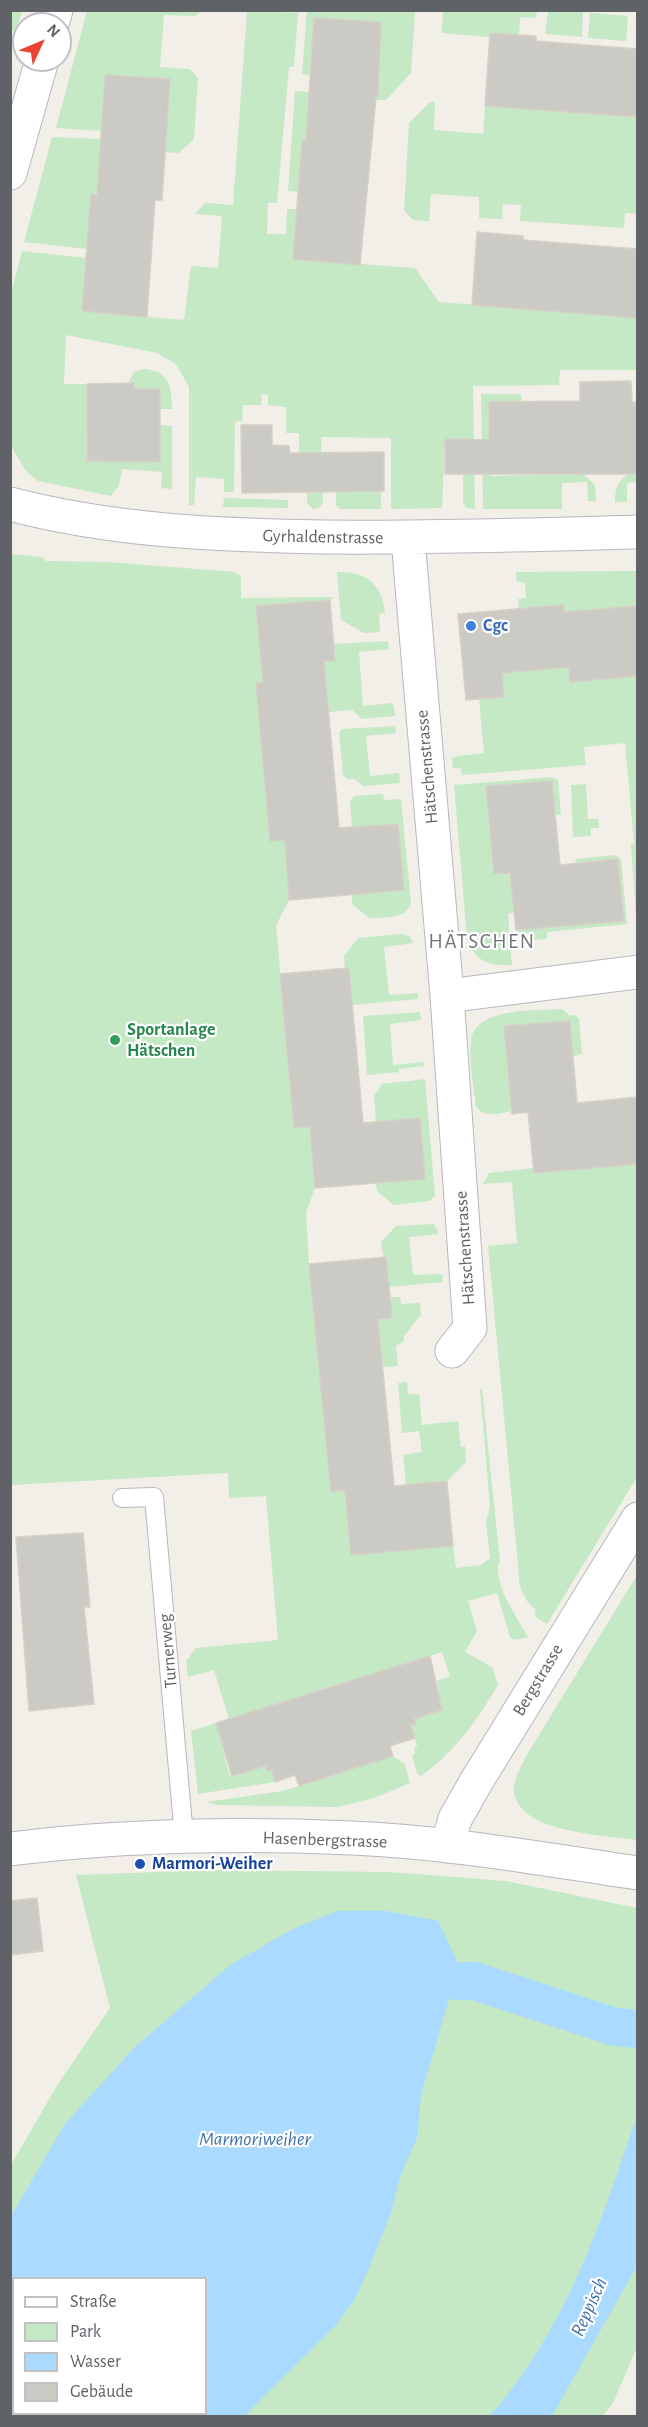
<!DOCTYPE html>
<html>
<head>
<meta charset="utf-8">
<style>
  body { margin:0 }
  #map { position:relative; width:648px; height:2427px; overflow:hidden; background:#f1efe8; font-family:"Alegreya Sans",sans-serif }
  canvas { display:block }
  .frame { position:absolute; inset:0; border:12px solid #5f6368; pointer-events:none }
  .legend { position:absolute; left:12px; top:2277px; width:195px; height:138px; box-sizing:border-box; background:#fff; border:2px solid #bfc1c3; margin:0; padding:8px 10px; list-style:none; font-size:18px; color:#5f6368 }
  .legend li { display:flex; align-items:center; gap:12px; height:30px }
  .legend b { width:30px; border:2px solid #bfc1c3 }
  .north { position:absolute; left:12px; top:12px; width:60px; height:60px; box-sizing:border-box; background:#fff; border:2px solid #bfc1c3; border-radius:50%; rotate:46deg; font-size:16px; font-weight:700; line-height:24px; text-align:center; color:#5f6368 }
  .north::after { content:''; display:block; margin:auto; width:21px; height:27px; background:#ea4335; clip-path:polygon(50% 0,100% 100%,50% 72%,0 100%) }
</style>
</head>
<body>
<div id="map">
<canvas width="648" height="2427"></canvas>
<div class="frame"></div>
<ul class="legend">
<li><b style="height:8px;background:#fff"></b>Straße</li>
<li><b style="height:16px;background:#c5e8c5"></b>Park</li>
<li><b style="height:16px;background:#aadaff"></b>Wasser</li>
<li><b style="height:16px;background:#cccac5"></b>Gebäude</li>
</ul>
<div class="north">N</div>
</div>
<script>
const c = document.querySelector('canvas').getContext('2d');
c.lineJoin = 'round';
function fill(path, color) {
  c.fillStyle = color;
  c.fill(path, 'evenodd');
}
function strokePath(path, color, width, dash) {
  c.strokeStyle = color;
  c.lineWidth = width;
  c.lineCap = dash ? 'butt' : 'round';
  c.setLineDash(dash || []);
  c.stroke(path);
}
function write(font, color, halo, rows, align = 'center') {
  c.font = font + ' "Alegreya Sans",sans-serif';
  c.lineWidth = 4.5;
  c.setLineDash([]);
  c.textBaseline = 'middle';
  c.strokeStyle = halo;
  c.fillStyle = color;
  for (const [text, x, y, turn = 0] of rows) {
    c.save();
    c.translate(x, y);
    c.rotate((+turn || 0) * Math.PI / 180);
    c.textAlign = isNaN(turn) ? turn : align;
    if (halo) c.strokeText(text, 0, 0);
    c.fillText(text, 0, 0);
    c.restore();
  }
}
fill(new Path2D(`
  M11,10L22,11L16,31L11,30Z
  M87,11H202L195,16L164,15L160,67L190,69L198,78L194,139L179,153L165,152L170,79L106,75L101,131L56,128Z
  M247,11L298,13L294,67H289L277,203H268L267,234H286L287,209H297L293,259L415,268L439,302L637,318V370H560L559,385L473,386L475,509L466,508L463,502V440H445L442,508L391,509V438L321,437L323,502L319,508L313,509L307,503V473H299V433H286V407L268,405V395L262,394L261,405H243L242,421L235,422L234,492H224V479L196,477L194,505H189V387L176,364L157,353L66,335L64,384H87V405L93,434H86V461L160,462V425L172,426V489L161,488L162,472L122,469L119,485L111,496L38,481L26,471L11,446L10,297L22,251L86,258L82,311L184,320L191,266L218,268L222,216L195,214L205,203L233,205Z
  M307,11H415L411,73L386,100H376L378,97L380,63L377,62L381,22L314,18L310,75L302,74Z
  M443,11H537L536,18L520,17L519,35L490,33V37L442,33Z
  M548,11L583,12L582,37L545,34Z
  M590,13L628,16L626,41L588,38Z
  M295,91L309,92L306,141L302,142L299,192L288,191Z
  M430,102H435L434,130L483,134L485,106L637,117V214L625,213L624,228L520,221L521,205L503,204L502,219L479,218V197L431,194L429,221L413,220L404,210L409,123Z
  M52,137L101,139L97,195H91L87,249L24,242Z
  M144,369C169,370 172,388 172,409H160V389H134L128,383L134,372Z
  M481,394H521L522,402H489L490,476L584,474L595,485L596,501H588L587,482L562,483V509H483Z
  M629,474H637V482L627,483V502H615C615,489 617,480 629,474Z
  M381,491V509H340L336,505V492Z
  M224,498L288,500V508L223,507Z
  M10,554L42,557L46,561L109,562L234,572L241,576V598L333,597L330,600L257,606L263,682L256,683L270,840H285L289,900L276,925L294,1127H310L315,1188L306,1212L309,1264L332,1492L345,1490L351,1555L453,1546L456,1568L481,1565L490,1558L486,1521L490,1507L480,1389H482L500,1561C490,1579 519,1621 528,1637L514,1640L510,1637L497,1593L468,1601L477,1631L465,1652L492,1667L498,1685C477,1721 455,1751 421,1776L417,1774L412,1755L415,1754L414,1748L417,1746L411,1725L416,1724L414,1719L435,1689L439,1688L437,1681L450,1676L442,1652L229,1719L214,1670L188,1677L186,1661L196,1648L278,1640L266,1496L229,1498L228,1473L11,1485Z
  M637,571V606L564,612L563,605L519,609L518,599L526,598L525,583L517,582L516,572Z
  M337,572C366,571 382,584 385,613L379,614L380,632L364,633L341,620Z
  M388,641L389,649L359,652L363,706L393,703L395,716L362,719L352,710L329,712L324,661L335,660L334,644Z
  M569,667L570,682L637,676V932L631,844H634L625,743L584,747L586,765L462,775L461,768H453L452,757L484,753L479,699L504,697L502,673Z
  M395,726L396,733L366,736L370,776L399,773L400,783L363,786L354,779H348L343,775L339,733L342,729Z
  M551,777L558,780L561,815H556L552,781L487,786L510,873L514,912L508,914L512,965C489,966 475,962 467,938L454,785Z
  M586,784L588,819H598L599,828H591V836L573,837L571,785Z
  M383,794L384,800L401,799L411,902C407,920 383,917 369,918L352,904V895L404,890L398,824L352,827L350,802L354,796Z
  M616,855L621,859L627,924L547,932V939L534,940L533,933L516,934V930L624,921L618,860L576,863V859Z
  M401,934L409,936L414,943L384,947L389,995L418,993V999L352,1005L349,969L345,968L344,956L358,938Z
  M562,1009L570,1016L575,1015L579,1019L582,1054L573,1056L570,1021L512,1111C500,1113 483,1119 476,1106C474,1085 468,1061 471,1040C476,1007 536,1011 562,1009Z
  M420,1012L421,1020L390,1024L393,1065L424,1062V1066L399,1069V1072L367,1075L363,1016Z
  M425,1079L435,1196L429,1201L394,1205L377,1191L376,1183L425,1179L420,1118L376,1122L374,1096L382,1084Z
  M637,1164V1477L547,1624L536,1617L534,1612L536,1610L527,1601L520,1587L488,1246L517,1243L512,1182L483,1184L489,1173L533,1168L534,1173Z
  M434,1224L439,1234L409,1237L413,1275L442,1274L443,1282L389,1287L381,1242L396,1226Z
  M390,1297H400L401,1304L420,1303L421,1315L404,1336V1341L396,1346L398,1366L383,1367L379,1319L392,1318Z
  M407,1382L408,1394H419L422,1425L458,1421L461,1447L465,1446L466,1462L447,1481L406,1485L403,1455L422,1452L419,1431L402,1433L398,1383Z
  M637,1575V1840C606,1835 513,1833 514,1788C514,1777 523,1763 528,1753Z
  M216,1723L230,1777L266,1766L267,1771L271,1769L275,1782L198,1794L191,1731Z
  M393,1756L405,1764L410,1783L374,1798L337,1807L218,1805L206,1802L283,1791Z
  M211,1870L389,1872L506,1881L637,1908V2347L613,2403L603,2416H11V2165L58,2084L110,2008L76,1875ZM14,2278H206V2414H14Z`), '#c5e8c5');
fill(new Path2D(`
  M338,1911H386L438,1921L459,1965L421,2095L417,2138L401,2174L390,2216L370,2266L355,2299L336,2325L244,2416H11V2216L65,2124L134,2048L230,1965L293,1929ZM14,2278H206V2414H14Z
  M637,2115V2266L552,2416H490C566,2329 601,2223 637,2115Z`), '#aadaff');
strokePath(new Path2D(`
  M456,1981H474L615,2027L638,2029`), '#aadaff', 38);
const building = new Path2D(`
  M314,18L381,22L378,97H376L360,265L293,259L302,141H306Z
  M490,33L536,36V41L638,49V117L485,106Z
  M105,75L170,79L162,200H155L147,317L82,311L91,194L97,195Z
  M477,232L523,236V240L638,249V318L472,305Z
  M631,381L632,402H638V474H445V439L489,440V402L580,401V382Z
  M134,383V389H160V462L87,461V384Z
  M241,425H272V445L289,446L290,453L384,452V491L242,493Z
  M330,600L335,661H324L339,828L398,824L404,890L289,900L285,840L270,841L256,683L263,682L256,606Z
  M563,605L564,612L638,606V676L570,682L569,667L502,673L504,697L466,700L458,614Z
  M552,781L560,865L618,859L624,921L516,930L510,873L494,874L486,786Z
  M349,968L363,1123L420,1118L425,1179L315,1188L310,1127L294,1128L280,974Z
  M570,1021L577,1103L638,1097V1164L534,1173L528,1112L512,1114L504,1026Z
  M386,1257L392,1318L378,1319L394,1486L447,1481L453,1546L351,1555L345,1490L331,1492L309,1264Z
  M83,1533L90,1607H84L94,1704L29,1711L16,1537Z
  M430,1656L442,1710L414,1719L416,1724L411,1725L415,1738L390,1746L393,1756L299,1786L295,1775L275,1782L271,1769L267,1771L266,1766L232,1776L216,1723Z
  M37,1898L43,1951L10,1955V1901Z`);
fill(building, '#cccac5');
strokePath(building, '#d6d1c6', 1.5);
const service = new Path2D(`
  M122,1498L154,1497L184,1837`);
const minor = new Path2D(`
  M52,24L56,10
  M10,173L42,60
  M10,504C113,531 217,535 323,537C428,538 532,535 638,532
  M408,539L447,996L470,1328L452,1351
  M447,996L638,972
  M447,1846L455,1819L476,1782L638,1519`);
const tertiary = new Path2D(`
  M10,1849C123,1835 239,1833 352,1838C448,1842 543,1859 638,1873`);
strokePath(service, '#b5b8bc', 20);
strokePath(minor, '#b5b8bc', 35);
strokePath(tertiary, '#b5b8bc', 35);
strokePath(service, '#fff', 18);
strokePath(minor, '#fff', 33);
strokePath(tertiary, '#fff', 33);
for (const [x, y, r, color] of [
  [471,626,6,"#3f7fe0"],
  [115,1040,6,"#2e9e5b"],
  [140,1864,6,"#1a4fb4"]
]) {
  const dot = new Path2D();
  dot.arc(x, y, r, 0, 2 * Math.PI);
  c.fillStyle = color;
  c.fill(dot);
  strokePath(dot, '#fff', 2);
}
write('18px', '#5f6368', '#fff', [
  ["Gyrhaldenstrasse",323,537,1],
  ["Hätschenstrasse",427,767,-95],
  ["Hätschenstrasse",465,1248,-94],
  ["Turnerweg",168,1651,-95],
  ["Bergstrasse",538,1680,-59],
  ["Hasenbergstrasse",325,1840,2]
]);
write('bold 18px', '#366cbe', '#fff', [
  ["Cgc",483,626]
], 'left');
write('bold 18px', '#27864d', '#fff', [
  ["Sportanlage",127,1030],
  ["Hätschen",127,1051]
], 'left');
write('bold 18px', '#164399', '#fff', [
  ["Marmori-Weiher",152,1864]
], 'left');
write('italic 20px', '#4174aa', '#fff', [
  ["Marmoriweiher",255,2139],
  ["Reppisch",589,2307,-66]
]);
c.letterSpacing = '1.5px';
write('21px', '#70757a', '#fff', [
  ["HÄTSCHEN",482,942]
]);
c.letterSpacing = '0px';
</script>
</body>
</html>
